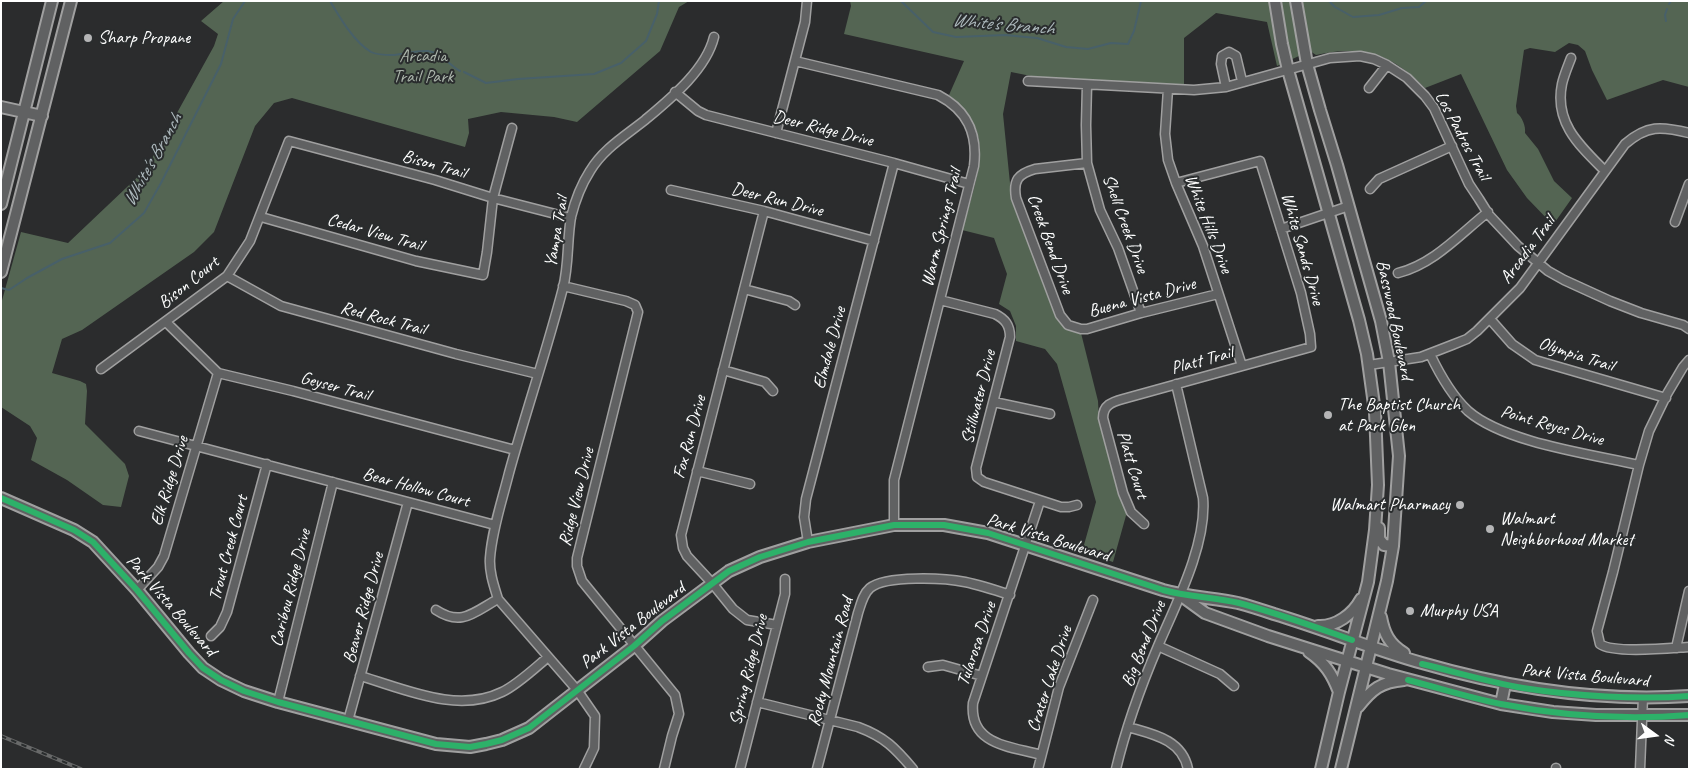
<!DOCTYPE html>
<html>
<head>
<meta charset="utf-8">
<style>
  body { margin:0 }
  #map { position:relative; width:1690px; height:770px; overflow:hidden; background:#2b2c2d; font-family:Caveat,sans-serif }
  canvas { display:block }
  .frame { position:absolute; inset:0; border:2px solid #fff; pointer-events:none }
  .north { position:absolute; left:1630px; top:710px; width:50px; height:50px; -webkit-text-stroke:4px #2a2d2e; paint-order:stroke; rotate:104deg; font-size:14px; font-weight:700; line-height:20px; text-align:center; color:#fff }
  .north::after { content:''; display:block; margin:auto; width:18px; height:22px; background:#fff; clip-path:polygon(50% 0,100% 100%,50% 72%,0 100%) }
</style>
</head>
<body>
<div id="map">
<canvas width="1690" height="770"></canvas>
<div class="frame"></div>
<div class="north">N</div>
</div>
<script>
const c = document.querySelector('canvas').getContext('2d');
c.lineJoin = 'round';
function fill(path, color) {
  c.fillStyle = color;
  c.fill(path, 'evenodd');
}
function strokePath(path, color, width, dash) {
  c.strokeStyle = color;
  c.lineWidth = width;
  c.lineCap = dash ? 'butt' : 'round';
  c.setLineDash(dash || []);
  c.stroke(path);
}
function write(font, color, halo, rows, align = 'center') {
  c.font = font + ' Caveat,sans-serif';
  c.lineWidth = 4;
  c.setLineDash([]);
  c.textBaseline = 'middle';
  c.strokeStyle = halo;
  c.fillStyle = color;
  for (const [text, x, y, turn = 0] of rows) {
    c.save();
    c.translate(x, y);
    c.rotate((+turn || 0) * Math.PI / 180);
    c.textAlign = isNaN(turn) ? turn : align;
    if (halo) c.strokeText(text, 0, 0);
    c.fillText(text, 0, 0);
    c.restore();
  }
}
fill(new Path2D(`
  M224,1H689L679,7L660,51L577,122L554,117L501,112L468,119L469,133L465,147L292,98L274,103L255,126L214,232L194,252L82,330L62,339L52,373L80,381L86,384L87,391L85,424L125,464L129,476L121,507L103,505L67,480L31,460L37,438L30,426L1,407V304L21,232L68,243L146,169L214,46L218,34L201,21Z
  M850,1H1689V87L1663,80L1607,100L1592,70L1585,51L1578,45L1569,43L1555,52L1530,48L1524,50L1516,106L1517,113C1522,117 1526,126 1525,133L1538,149L1554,181L1572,198L1553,225L1527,198L1507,170L1461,74L1425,88C1403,66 1381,50 1347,51C1336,51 1326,53 1316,55L1310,51L1277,66L1267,22L1216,13L1184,38V86L1046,79L1011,72L1003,114L1011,193L1058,316L1064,326L1081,333L1098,401L1099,420L1117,484L1127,512L1113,562L1082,552L1096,502L1057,364L1045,349L1016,341V326L1010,311L999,304L1007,274L994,238L962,230C970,201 986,161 977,132C972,117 960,106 949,95L964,61L844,34L851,6Z`), '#546553');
strokePath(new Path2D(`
  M330,1C340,18 354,42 371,52C376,55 387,55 394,55C405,54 417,50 428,51C442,53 449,65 460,71
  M901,1L933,32L956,37L1005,35L1037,38L1066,47L1088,49L1111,43L1128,44L1134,31L1141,1
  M1329,1L1335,7L1353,17L1379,15L1402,8L1419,7L1426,1
  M1669,4L1671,1
  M1666,21L1665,15L1667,9
  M464,72L486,83L518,79L594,74L621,63L646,41L657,14L659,1
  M1,288L9,290L27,278L62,259L110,243L144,213L161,183L221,64L233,19L245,1`), '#486069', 2);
const street = new Path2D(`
  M1571,58C1568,66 1564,75 1562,84C1554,123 1580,146 1605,171
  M795,61L938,95C967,110 978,133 974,166L894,480V525
  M1028,81L1194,90L1226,87L1330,58L1360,56L1374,59L1387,65L1407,78L1425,96L1434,108L1469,184L1479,199L1489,215L1518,246L1548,271L1564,280L1610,301L1641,313L1683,325L1689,329
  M1087,85L1086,125L1087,163L1100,210L1118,248L1141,313
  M1226,87L1221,64L1222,56L1229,52L1236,56L1242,81
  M1369,88L1387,65
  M1168,89L1165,134L1168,160L1176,183L1203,246L1242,366
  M675,92L698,111L706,115L894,163L969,184
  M776,133L805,22L807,1
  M1087,163L1035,169C1018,174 1013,180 1016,198L1060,315L1068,325L1081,329H1087L1141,313L1218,294
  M1370,189L1379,179L1452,146
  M671,190L764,211L874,241
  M764,211L681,535L683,548L687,556L712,583L733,609L747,620L777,625
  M261,217L416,261L483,275L487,252L493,198L512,128
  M1675,222L1689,184
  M1281,229L1349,206
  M1398,273C1434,264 1460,234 1488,212
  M227,276L281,306L456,354L538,374
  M563,286L626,301L635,305L638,312L577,558V566L582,581L675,695L679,714L672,736L664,769
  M744,289L789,301L795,305
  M940,300L995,314C1005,319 1010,325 1010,337L976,468L977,477L984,482L1061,507H1069L1077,505
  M1490,319L1512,344L1535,360L1666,398
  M166,322L218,373L293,391L515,450
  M1430,354C1440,375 1451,395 1468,411C1505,443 1591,454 1639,465
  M1689,360L1683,367L1667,394L1649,431L1639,465L1613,572L1597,631L1600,644C1613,654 1672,648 1689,647
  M1369,365L1421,357L1452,345L1467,339L1477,331L1520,288L1625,144C1647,125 1661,126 1689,133
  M101,369L227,276L250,241L289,141L435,180L493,198L571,218
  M723,370L765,382L773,391
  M994,402L1050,414
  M139,431L495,525
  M697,471L750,484
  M1040,501L973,703C969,745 1010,746 1041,755
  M1144,524L1131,512L1123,493L1103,418C1103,405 1112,402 1123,399L1311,347L1310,334L1301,293L1260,161L1176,183
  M808,542L804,517L806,499L894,163
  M137,590L158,567L164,556L218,373
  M436,610C462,627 474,612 498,599
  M211,636L220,627L227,612L267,464
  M1158,646L1220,674L1234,686
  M1676,648L1689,591
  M928,667L943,665L982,676
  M360,676C405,689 457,714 502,692C517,685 535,668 548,657
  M278,702L333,482
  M757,702L858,727C885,737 895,748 913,769
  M348,721L408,502
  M1128,727C1152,734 1182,739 1188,769
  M584,769L594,748L595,716L577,690L498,599C494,586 489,572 490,558C492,530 502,501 509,473C526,411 547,350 563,288C569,265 567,240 571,217C575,201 581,185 590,171C603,149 625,136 645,120C670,99 706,70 714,37
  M740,769L785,594V579
  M817,769L858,613C861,604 863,594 870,588C886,575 945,578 965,582C980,585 995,590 1010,595
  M1038,769L1059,687L1093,600
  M1116,769C1126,727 1141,686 1158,646C1176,604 1207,544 1203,498L1176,384
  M1556,769V768
  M1640,769L1643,697`);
const secondary = new Path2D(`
  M1275,1L1282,44L1288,70L1359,320L1367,354L1375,412L1378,485L1375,530L1368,582L1339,692L1321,769
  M1296,1L1307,64L1320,110L1337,165L1381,321L1389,362L1399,456L1393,546L1387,581L1341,769
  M1,107L42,116
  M1,204L52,1
  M1,272L71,1
  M1,498L74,530L93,542L137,590L189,653L203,668L221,680L244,691L278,702L436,744L470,747L486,744L502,740L529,728L634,646L662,621L729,571L760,557L808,542L894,525H944L988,533L1163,590C1188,597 1213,598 1238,603C1250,606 1262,610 1274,614C1324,629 1372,649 1422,663C1508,688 1599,702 1689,696
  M1379,528V539L1384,545L1393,546
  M1183,597L1205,613L1268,636L1388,674L1501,704L1553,712L1596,715H1689
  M1381,617C1384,633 1389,644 1404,653
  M1318,626C1336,627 1353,614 1361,599
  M1309,652C1325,663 1332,674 1339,692
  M1501,704L1505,684
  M1358,707C1372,689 1381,682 1404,680`);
strokePath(street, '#a0a0a0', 11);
strokePath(secondary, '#a0a0a0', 14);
strokePath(street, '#606162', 8);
strokePath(secondary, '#606162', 10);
const rail = new Path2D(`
  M1,736L81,769`);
strokePath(rail, '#686969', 4);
strokePath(rail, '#2a2d2e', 2, [5.5]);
strokePath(new Path2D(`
  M1,498L74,530L93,542L137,590L189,653L203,668L221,680L244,691L278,702L436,744L470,747L486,744L502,740L529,728L634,646L662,621L729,571L760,557L808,542L894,525H944L988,533L1163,590C1188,597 1214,597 1239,603C1277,613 1315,627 1352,640
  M1422,664C1456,672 1489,682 1523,688C1574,696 1638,700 1689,696
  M1408,680C1439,688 1470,698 1501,704C1562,716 1627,720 1689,715`), '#2db169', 6);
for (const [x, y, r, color] of [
  [88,38,5,"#b5b5b6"],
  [1328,415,5,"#b5b5b6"],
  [1460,505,5,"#b5b5b6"],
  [1490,529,5,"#b5b5b6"],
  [1410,611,5,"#b5b5b6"]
]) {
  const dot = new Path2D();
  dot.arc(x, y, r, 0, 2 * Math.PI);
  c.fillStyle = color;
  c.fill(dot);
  strokePath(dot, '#2a2d2e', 2);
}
write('18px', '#fff', '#2a2d2e', [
  ["Sharp Propane",98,38],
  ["The Baptist Church",1338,405],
  ["at Park Glen",1338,426],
  ["Walmart Pharmacy",1450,505,"right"],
  ["Walmart",1500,519],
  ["Neighborhood Market",1500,540],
  ["Murphy USA",1420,611]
], 'left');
write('18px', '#acb6ac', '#2a2d2e', [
  ["Arcadia",423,56],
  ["Trail Park",423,77]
]);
write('18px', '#fff', '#2a2d2e', [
  ["Deer Ridge Drive",823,129,14],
  ["Los Padres Trail",1462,136,62],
  ["Bison Trail",434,165,16],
  ["Deer Run Drive",777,200,14],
  ["Shell Creek Drive",1125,224,70],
  ["White Hills Drive",1208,224,69],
  ["Warm Springs Trail",942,228,-76],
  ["Yampa Trail",557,232,-80],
  ["Cedar View Trail",375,233,16],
  ["Creek Bend Drive",1050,244,70],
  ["White Sands Drive",1302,249,74],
  ["Arcadia Trail",1528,250,-53],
  ["Bison Court",189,283,-39],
  ["Buena Vista Drive",1142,298,-15],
  ["Red Rock Trail",383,319,15],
  ["Basswood Boulevard",1394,320,78],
  ["Elmdale Drive",830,348,-75],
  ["Olympia Trail",1576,355,18],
  ["Platt Trail",1202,361,-15],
  ["Geyser Trail",335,387,15],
  ["Stillwater Drive",979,397,-76],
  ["Point Reyes Drive",1552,426,16],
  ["Fox Run Drive",690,437,-75],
  ["Platt Court",1132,465,73],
  ["Elk Ridge Drive",170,481,-73],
  ["Bear Hollow Court",416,488,15],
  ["Ridge View Drive",577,497,-76],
  ["Park Vista Boulevard",1048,538,17],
  ["Trout Creek Court",229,548,-75],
  ["Caribou Ridge Drive",291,588,-76],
  ["Park Vista Boulevard",171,606,49],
  ["Beaver Ridge Drive",364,608,-75],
  ["Park Vista Boulevard",633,626,-38],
  ["Tularosa Drive",977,644,-71],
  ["Big Bend Drive",1144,644,-68],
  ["Rocky Mountain Road",831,662,-75],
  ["Spring Ridge Drive",749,670,-76],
  ["Park Vista Boulevard",1585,676,5],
  ["Crater Lake Drive",1050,679,-72]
]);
write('italic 19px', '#aebabe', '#2a2d2e', [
  ["White's Branch",1003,25,5],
  ["White's Branch",153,160,-61]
]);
</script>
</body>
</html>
